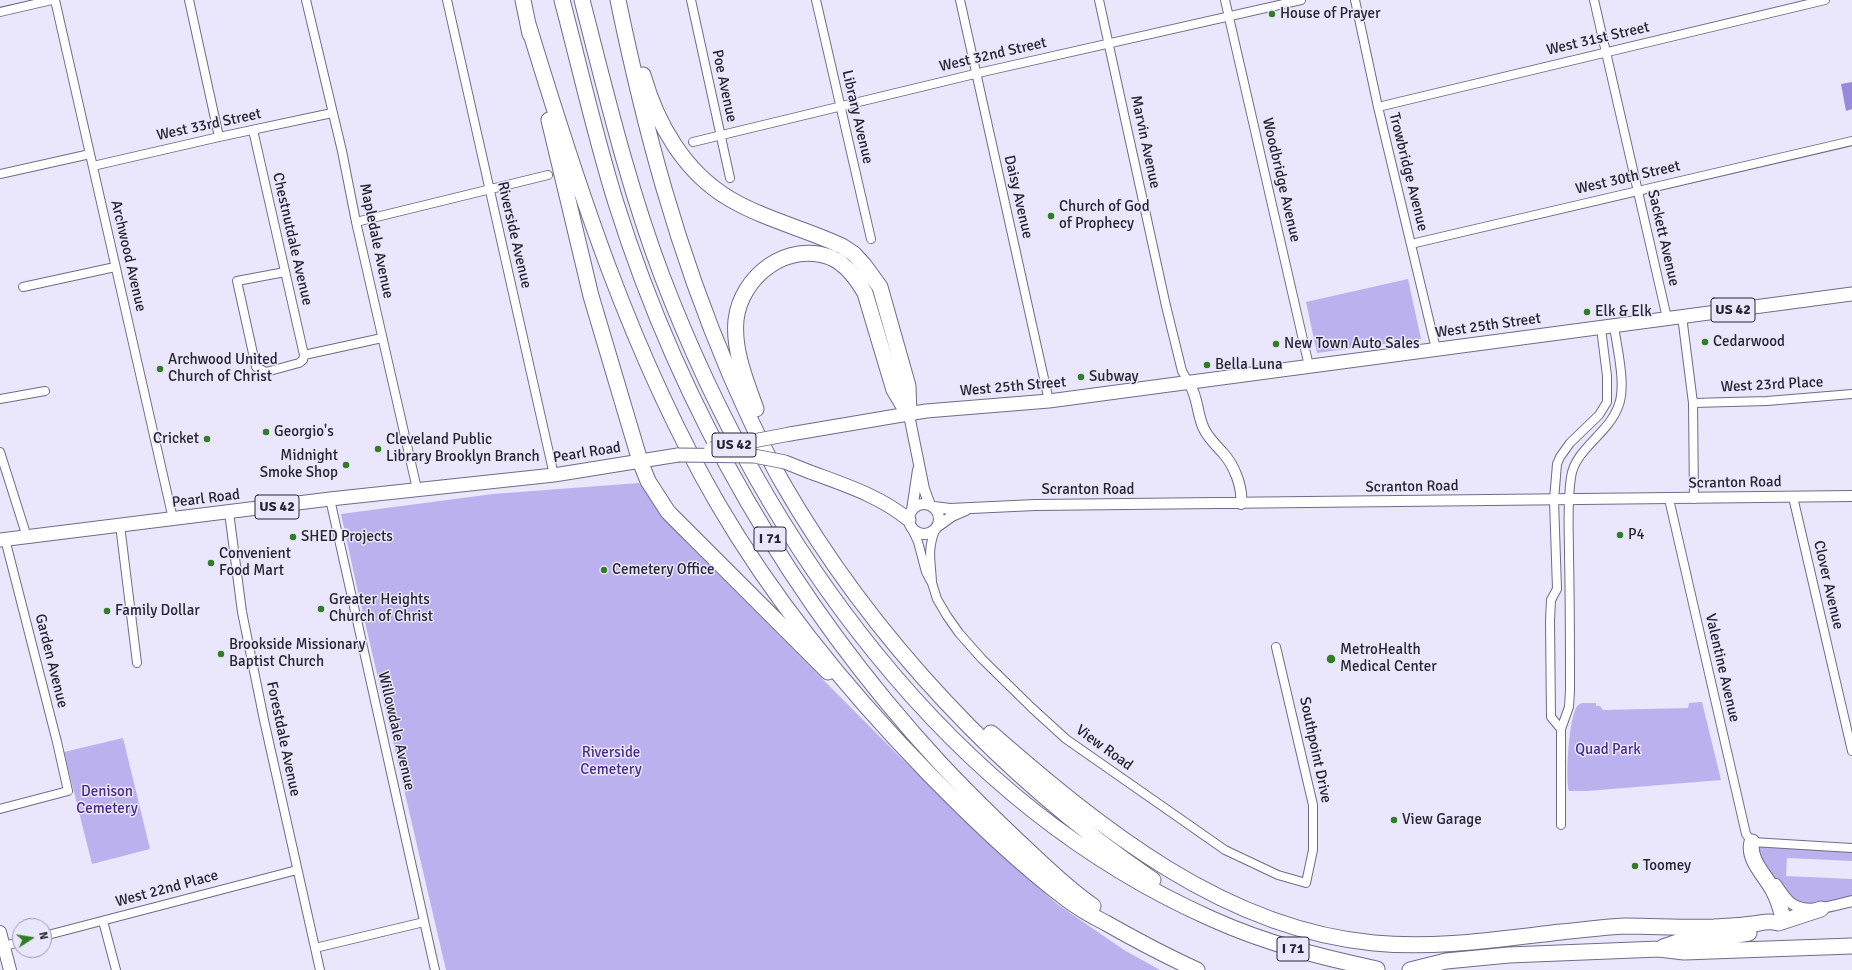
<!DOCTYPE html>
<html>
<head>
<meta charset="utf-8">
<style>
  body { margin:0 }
  #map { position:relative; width:1852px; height:970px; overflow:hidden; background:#eae7fc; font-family:Signika,sans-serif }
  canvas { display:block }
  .north { position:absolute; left:12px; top:918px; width:40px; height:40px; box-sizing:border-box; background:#eae7fc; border:1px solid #9c99ab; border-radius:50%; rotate:78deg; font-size:11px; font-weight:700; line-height:16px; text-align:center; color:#262431 }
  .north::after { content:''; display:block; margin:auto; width:14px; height:18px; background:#307d25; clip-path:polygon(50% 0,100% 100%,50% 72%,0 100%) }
</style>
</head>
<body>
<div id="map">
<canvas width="1852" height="970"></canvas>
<div class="north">N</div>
</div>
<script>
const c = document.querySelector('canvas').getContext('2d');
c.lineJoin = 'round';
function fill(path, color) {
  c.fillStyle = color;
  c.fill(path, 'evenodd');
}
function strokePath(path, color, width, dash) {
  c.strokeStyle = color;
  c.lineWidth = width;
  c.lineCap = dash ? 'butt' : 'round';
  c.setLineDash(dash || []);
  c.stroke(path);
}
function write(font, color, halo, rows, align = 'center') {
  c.font = font + ' Signika,sans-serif';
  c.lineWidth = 3;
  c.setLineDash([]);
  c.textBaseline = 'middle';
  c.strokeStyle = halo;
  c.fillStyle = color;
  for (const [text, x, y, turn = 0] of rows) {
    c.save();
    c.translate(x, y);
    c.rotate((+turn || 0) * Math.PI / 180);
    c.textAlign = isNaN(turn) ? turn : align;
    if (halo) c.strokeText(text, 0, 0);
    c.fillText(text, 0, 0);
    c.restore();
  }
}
fill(new Path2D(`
  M1408,279L1421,339L1317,353L1306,302Z
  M639,483L685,541L899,756L997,851L1057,904L1124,950L1160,970H446L358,592L341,514L493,494Z
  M1702,702L1721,780L1587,791H1569C1565,778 1569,714 1578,705L1582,703H1596V706H1600L1603,710L1688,708L1689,703Z
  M123,738L150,849L92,864L64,752Z
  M1748,842L1852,848V861L1787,858L1786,876L1852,879V900C1830,902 1780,911 1765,892C1755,879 1753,857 1748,842Z`), '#bbb1ef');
fill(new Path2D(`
  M1852,82V109L1846,111L1841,84Z`), '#9889dc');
const minor = new Path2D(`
  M55,0L173,519
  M189,0L219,137
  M306,0L342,151L356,222L417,489
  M447,0L554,475
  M691,0L730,178
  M816,0L871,239
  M960,0L1049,401
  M1099,0L1166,306L1182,371L1189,383
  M1225,0L1309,366
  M1355,0L1378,107L1436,349
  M1594,0L1667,318
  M0,12L52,0
  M1378,107L1825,0
  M253,130L304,355L303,360L299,363L266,372L256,367L237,281L285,272
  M693,142L987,71L1301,0
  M93,166L219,137L332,113
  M0,174L90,154
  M356,222L548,175
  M1411,244L1852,141
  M23,287L115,267
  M1682,316L1693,403L1694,499
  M304,355L382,338
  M0,399L45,391
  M1693,403L1767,401L1852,394
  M0,452L27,537
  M1793,497L1852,751
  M330,499L435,970
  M1669,499L1746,834L1752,842L1852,848
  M229,512L242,612L264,720L320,970
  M120,525L137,663
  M912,529L918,542L926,572L932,583L937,599L947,616L959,633L982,659L1032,708L1066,739L1225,850L1278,875L1306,883L1313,850V805L1276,647
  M932,582C931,561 927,551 935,530
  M1561,729L1551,717L1550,621L1551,600L1557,589L1554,500L1557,464L1560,457L1570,443L1599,415L1607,402V376L1601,328
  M0,809L68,791L57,742L5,539
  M1561,825V729L1569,707L1570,690C1570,645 1570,600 1569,556C1569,529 1567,503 1571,477C1575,449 1608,434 1618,407C1627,387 1617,348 1614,326
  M103,921L116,970
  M44,936L297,870
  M4,946L20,942
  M315,948L424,922`);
const tertiary = new Path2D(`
  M1189,383C1199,399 1196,412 1204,429C1209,439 1216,445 1223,453C1234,465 1243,487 1241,504
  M909,415L924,489L930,505
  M909 519a15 15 0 1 1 30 0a15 15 0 1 1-30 0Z
  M934,507L950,509L1035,505L1852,496
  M912,510L918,470
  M938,526L952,516L966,510
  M1776,884C1780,890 1785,898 1791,903C1807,915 1835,905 1852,901`);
const secondary = new Path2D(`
  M0,932L10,970`);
const primary = new Path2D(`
  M790,434L926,411L1049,401L1852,294
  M810,472C845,485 880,496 909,520
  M0,540L330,499L554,475L678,455`);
const motorway = new Path2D(`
  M523,0L530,34
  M562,0C580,68 595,136 616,203C681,410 793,604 940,763C969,794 1000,824 1032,854C1051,872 1071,891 1093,906
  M582,0C606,93 628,186 662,276C763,540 945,801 1212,919C1265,943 1320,957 1377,969
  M618,0C645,130 677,250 729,372C745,409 762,447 782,482C872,639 1004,778 1153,880
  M528,24C578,188 631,354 718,504C774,600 850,693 928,773C971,817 1016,861 1065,898C1078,908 1092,916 1106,923C1136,940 1166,956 1197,970
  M643,75C657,124 684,172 730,199C764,219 805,229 842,246L854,254L864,265L880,287L908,386L909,414
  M549,120L591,296L640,461L648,481L668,512L828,672
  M756,409C746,381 733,350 736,320C741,276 788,240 832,258C847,265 857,279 865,293L894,390L909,415
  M991,733C1100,828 1224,929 1374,943C1436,949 1499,939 1561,932C1582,930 1603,927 1625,926C1654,926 1684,928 1714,927C1727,926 1740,926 1753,924C1761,923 1769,920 1778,923L1821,909
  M1752,842C1747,860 1767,877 1774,892C1779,901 1781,911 1784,921
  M1663,947L1683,940L1714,939L1749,933
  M1410,970L1446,961L1509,955L1659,949L1684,952L1852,946`);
strokePath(minor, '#6f6b89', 10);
strokePath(tertiary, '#6f6b89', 12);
strokePath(secondary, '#6f6b89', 14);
strokePath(primary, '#6f6b89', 15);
strokePath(motorway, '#6f6b89', 17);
strokePath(minor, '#fff', 8);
strokePath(tertiary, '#fff', 10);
strokePath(secondary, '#fff', 12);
strokePath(primary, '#fff', 13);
strokePath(motorway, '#fff', 15);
const primaryBridge = new Path2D(`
  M711,449L790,434
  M678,455L754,456L785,462L810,472`);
strokePath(primaryBridge, '#6f6b89', 15, []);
strokePath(primaryBridge, '#fff', 13);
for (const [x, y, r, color] of [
  [1272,14,4,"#307d25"],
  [1051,216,4,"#307d25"],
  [1587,312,4,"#307d25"],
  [1705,342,4,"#307d25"],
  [1276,344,4,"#307d25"],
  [1207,365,4,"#307d25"],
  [160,369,4,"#307d25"],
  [1081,377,4,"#307d25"],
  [266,432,4,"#307d25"],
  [207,439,4,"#307d25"],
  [378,449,4,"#307d25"],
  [346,465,4,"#307d25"],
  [1620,535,4,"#307d25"],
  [293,537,4,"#307d25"],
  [211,563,4,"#307d25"],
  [604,570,4,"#307d25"],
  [321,609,4,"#307d25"],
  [107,611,4,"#307d25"],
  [221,654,4,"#307d25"],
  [1331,659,5,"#307d25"],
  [1394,820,4,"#307d25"],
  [1635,866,4,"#307d25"]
]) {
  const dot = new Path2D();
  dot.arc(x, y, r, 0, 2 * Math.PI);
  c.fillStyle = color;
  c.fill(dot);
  strokePath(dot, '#eae7fc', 1.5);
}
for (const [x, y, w] of [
  [1733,310,44],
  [734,445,44],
  [277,507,44],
  [770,539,32],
  [1293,949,32]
]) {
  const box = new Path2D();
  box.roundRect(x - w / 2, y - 12, w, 24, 3);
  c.fillStyle = '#eae7fc';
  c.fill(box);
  strokePath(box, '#262431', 1);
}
write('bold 14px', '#262431', null, [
  ["US 42",1733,310],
  ["US 42",734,445],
  ["US 42",277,507],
  ["I 71",770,539],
  ["I 71",1293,949]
]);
write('15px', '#262431', '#eae7fc', [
  ["House of Prayer",1280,14],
  ["Church of God",1059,207],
  ["of Prophecy",1059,224],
  ["Elk & Elk",1595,312],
  ["Cedarwood",1713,342],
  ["New Town Auto Sales",1284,344],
  ["Archwood United",168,360],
  ["Church of Christ",168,377],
  ["Bella Luna",1215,365],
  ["Subway",1089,377],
  ["Georgio's",274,432],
  ["Cricket",199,439,"right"],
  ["Cleveland Public",386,440],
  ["Library Brooklyn Branch",386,457],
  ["Midnight",338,456,"right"],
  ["Smoke Shop",338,473,"right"],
  ["P4",1628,535],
  ["SHED Projects",301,537],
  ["Convenient",219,554],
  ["Food Mart",219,571],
  ["Cemetery Office",612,570],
  ["Greater Heights",329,600],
  ["Church of Christ",329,617],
  ["Family Dollar",115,611],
  ["Brookside Missionary",229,645],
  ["Baptist Church",229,662],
  ["MetroHealth",1340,650],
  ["Medical Center",1340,667],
  ["View Garage",1402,820],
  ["Toomey",1643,866]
], 'left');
write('15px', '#262431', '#eae7fc', [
  ["West 31st Street",1598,39,-13],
  ["West 32nd Street",993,55,-13],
  ["Poe Avenue",724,86,78],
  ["Library Avenue",857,117,77],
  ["West 33rd Street",209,125,-12],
  ["Marvin Avenue",1145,142,78],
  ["Trowbridge Avenue",1408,172,76],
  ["West 30th Street",1628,178,-13],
  ["Woodbridge Avenue",1281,180,77],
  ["Daisy Avenue",1018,197,77],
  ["Riverside Avenue",514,235,77],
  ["Sackett Avenue",1663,238,77],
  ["Chestnutdale Avenue",292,239,77],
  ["Mapledale Avenue",376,241,78],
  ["Archwood Avenue",128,256,77],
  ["West 25th Street",1488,326,-8],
  ["West 23rd Place",1772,385,-3],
  ["West 25th Street",1013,387,-5],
  ["Pearl Road",587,453,-9],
  ["Scranton Road",1735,483,-1],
  ["Scranton Road",1412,487,-1],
  ["Scranton Road",1088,490],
  ["Pearl Road",206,499,-7],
  ["Clover Avenue",1828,585,77],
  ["Garden Avenue",51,661,76],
  ["Valentine Avenue",1722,668,77],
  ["Willowdale Avenue",396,731,77],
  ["Forestdale Avenue",283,739,78],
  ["View Road",1104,748,36],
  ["Southpoint Drive",1315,750,78],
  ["West 22nd Place",167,889,-15]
]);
write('15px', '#482b8c', '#eae7fc', [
  ["Quad Park",1608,750],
  ["Riverside",611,753],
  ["Cemetery",611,770],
  ["Denison",107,792],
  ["Cemetery",107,809]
]);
</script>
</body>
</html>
